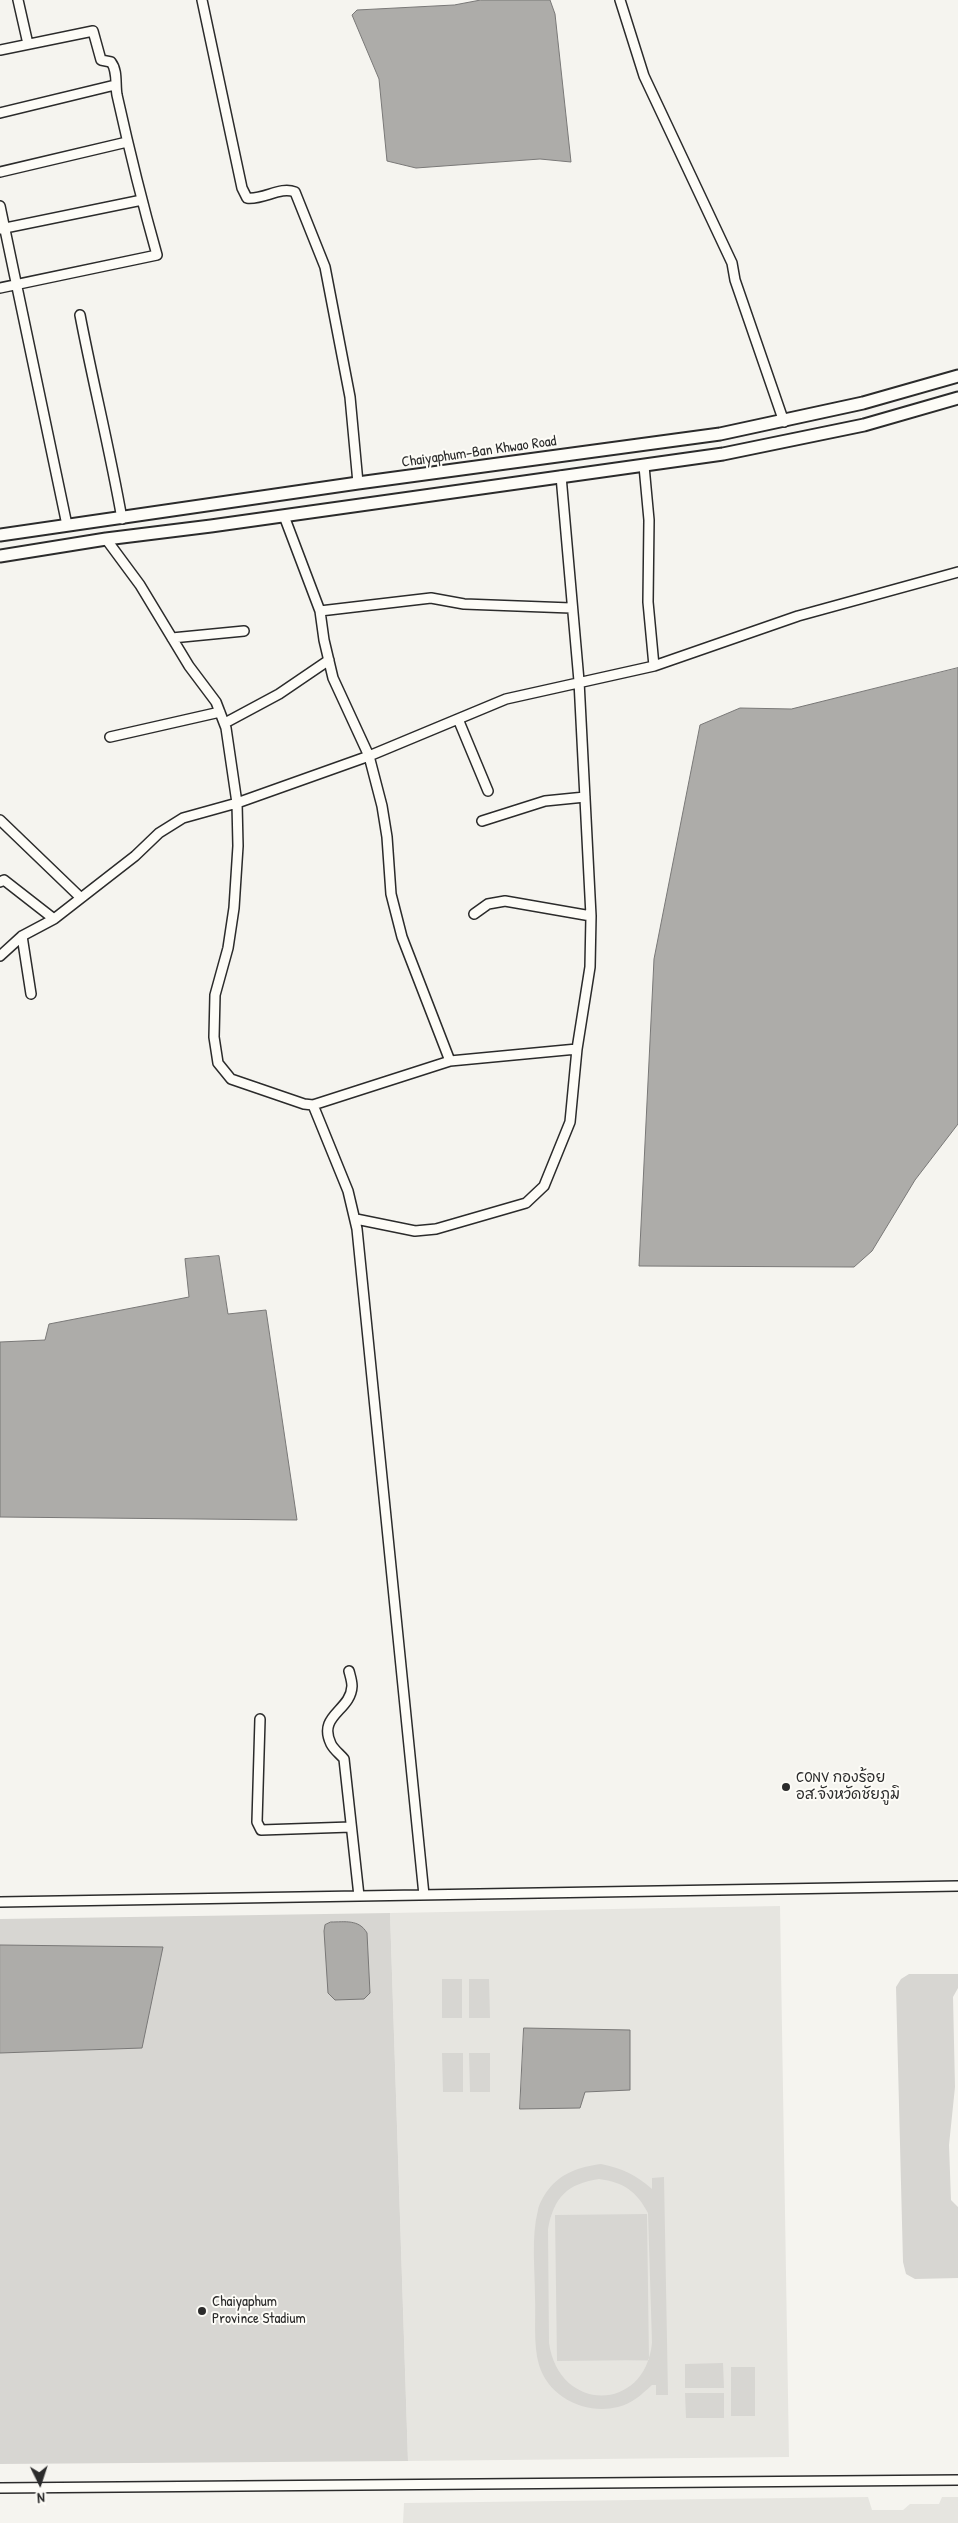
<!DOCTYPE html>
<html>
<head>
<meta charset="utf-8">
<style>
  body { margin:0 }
  #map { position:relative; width:958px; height:2523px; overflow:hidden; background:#f5f4ef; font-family:"Patrick Hand",sans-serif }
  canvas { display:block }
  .north { position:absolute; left:15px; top:2458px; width:50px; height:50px; -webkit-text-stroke:4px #fdfcf7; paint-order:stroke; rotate:176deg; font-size:14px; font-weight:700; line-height:20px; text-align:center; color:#2b2b2b }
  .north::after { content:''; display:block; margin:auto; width:18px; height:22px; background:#2b2b2b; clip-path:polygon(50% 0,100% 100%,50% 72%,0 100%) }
</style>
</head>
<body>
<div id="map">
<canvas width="958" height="2523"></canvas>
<div class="north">N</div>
</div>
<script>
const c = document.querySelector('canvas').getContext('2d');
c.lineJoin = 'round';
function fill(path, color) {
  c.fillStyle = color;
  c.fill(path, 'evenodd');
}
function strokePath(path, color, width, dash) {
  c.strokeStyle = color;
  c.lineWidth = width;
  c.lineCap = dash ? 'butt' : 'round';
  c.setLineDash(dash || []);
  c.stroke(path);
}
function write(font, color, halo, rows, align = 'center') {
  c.font = font + ' "Patrick Hand","Playpen Sans Thai",sans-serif';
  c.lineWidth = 4;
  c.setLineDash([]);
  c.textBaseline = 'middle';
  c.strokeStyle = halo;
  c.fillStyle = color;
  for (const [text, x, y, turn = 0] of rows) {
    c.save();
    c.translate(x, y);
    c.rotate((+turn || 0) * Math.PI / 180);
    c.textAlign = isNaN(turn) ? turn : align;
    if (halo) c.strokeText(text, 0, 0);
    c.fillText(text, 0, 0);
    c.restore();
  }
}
fill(new Path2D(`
  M780,1906L789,2457L408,2461L390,1913Z
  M868,2497L872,2510H903L910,2504H939L942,2497H958V2523H403L404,2503Z`), '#e6e5e0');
fill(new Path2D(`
  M390,1913L408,2461L0,2464V1919Z
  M909,1974H958V1988L953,1997L955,2087L949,2145L951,2200L958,2207V2278L915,2279L906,2274L903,2262L896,1987L901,1979Z
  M442,1979H462V2018H442Z
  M469,1979H489L490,2018H469Z
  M442,2053H463V2092H443Z
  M469,2053H490V2092H470Z
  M601,2164C622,2168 636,2175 652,2189V2178L664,2177L668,2395H656V2385H652C642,2394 632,2404 618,2407C586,2415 549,2398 539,2365C533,2344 536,2319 535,2297C535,2269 531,2237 538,2210C539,2204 544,2195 548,2190C562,2172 580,2167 601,2164ZM599,2179C624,2182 637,2192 648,2213L652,2343C645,2413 559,2413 549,2343L548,2229C554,2197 567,2184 599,2179Z
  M647,2214L649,2360L557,2361L555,2215Z
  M723,2363L724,2388H685V2364Z
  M731,2367H755V2416H731Z
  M685,2393H724V2418H686Z`), '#d7d6d2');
const water = new Path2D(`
  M481,0H550L555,14L571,162L540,159L416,168L387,161L379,79L352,15L357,10L454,5Z
  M958,668V1124L915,1180L872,1251L854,1267L639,1266L654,959L700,725L740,708L791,709Z
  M219,1256L228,1314L266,1310L297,1520L0,1517V1342L45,1340L49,1324L189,1297L185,1259Z
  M331,1922C345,1922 359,1919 367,1933L370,1993L364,1999L335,2000L328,1993L324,1931L325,1925Z
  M0,1945L163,1947L142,2048L0,2053Z
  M524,2028L630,2030V2090L585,2092L580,2108L520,2109Z`);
fill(water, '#adaca9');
strokePath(water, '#797877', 1);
const minor = new Path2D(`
  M18,0L28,44
  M202,0L242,188L247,198C264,200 280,186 295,192L325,267L350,397L358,483
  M620,0L644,76L732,263L735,280L784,422
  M0,50L93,31L101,60L111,62C118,71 115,84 117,95C129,149 142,202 157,255L0,288
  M0,113L115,85
  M0,172L127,142
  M0,206L67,525
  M0,229L142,200
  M80,315C93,383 110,450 122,519
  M644,466L649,520L648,602L654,666
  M284,516L320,611L324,640L333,678L369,756L382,806L387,837L391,894L402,937L450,1061
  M106,539L140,585L189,666L216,702L226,728L237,803L238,846L234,908L228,948L215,995L214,1037L218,1063L231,1079L304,1104L313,1105L450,1061L577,1049
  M320,611L431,598L464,604L571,608
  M172,638L244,631
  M458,719L488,791
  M225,723L279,694L329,660
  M110,737L220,712
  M0,820L80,897
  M482,821L545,801L585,797
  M0,882L4,880L54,919
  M474,914L488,904L505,901L591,916
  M22,936L31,994
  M0,956L22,936L54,919L135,856L159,833L183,818L237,803L369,756L506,699L654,666L798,616L958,572
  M313,1105L348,1191L357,1229L424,1895
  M356,1219L415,1231L436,1229L526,1203L544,1186L570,1122L577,1049L590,967L591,916L579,681L561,476
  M349,1671C350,1675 352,1681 352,1686C351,1711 317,1715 331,1744C334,1750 340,1754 344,1759L359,1896
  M260,1719L257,1822L261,1830L351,1827
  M0,1902L958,1886
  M0,2488L958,2480`);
const major = new Path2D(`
  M0,535L358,483L720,434L863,403L958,376
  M0,556L106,539L211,526L723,454L864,425L958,398`);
strokePath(minor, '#2b2b2b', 12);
strokePath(major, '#2b2b2b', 15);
strokePath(minor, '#fdfcf7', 9);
strokePath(major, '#fdfcf7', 11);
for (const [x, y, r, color] of [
  [786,1787,5,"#2b2b2b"],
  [202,2311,5,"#2b2b2b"]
]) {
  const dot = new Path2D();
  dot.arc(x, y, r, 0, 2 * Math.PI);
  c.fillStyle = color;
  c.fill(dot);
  strokePath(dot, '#fdfcf7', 2);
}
write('15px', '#2b2b2b', '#fdfcf7', [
  ["Chaiyaphum–Ban Khwao Road",479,452,-8]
]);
write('15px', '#2b2b2b', '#fdfcf7', [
  ["CONV กองร้อย",796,1778],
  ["อส.จังหวัดชัยภูมิ",796,1795],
  ["Chaiyaphum",212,2302],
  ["Province Stadium",212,2319]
], 'left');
</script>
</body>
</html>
